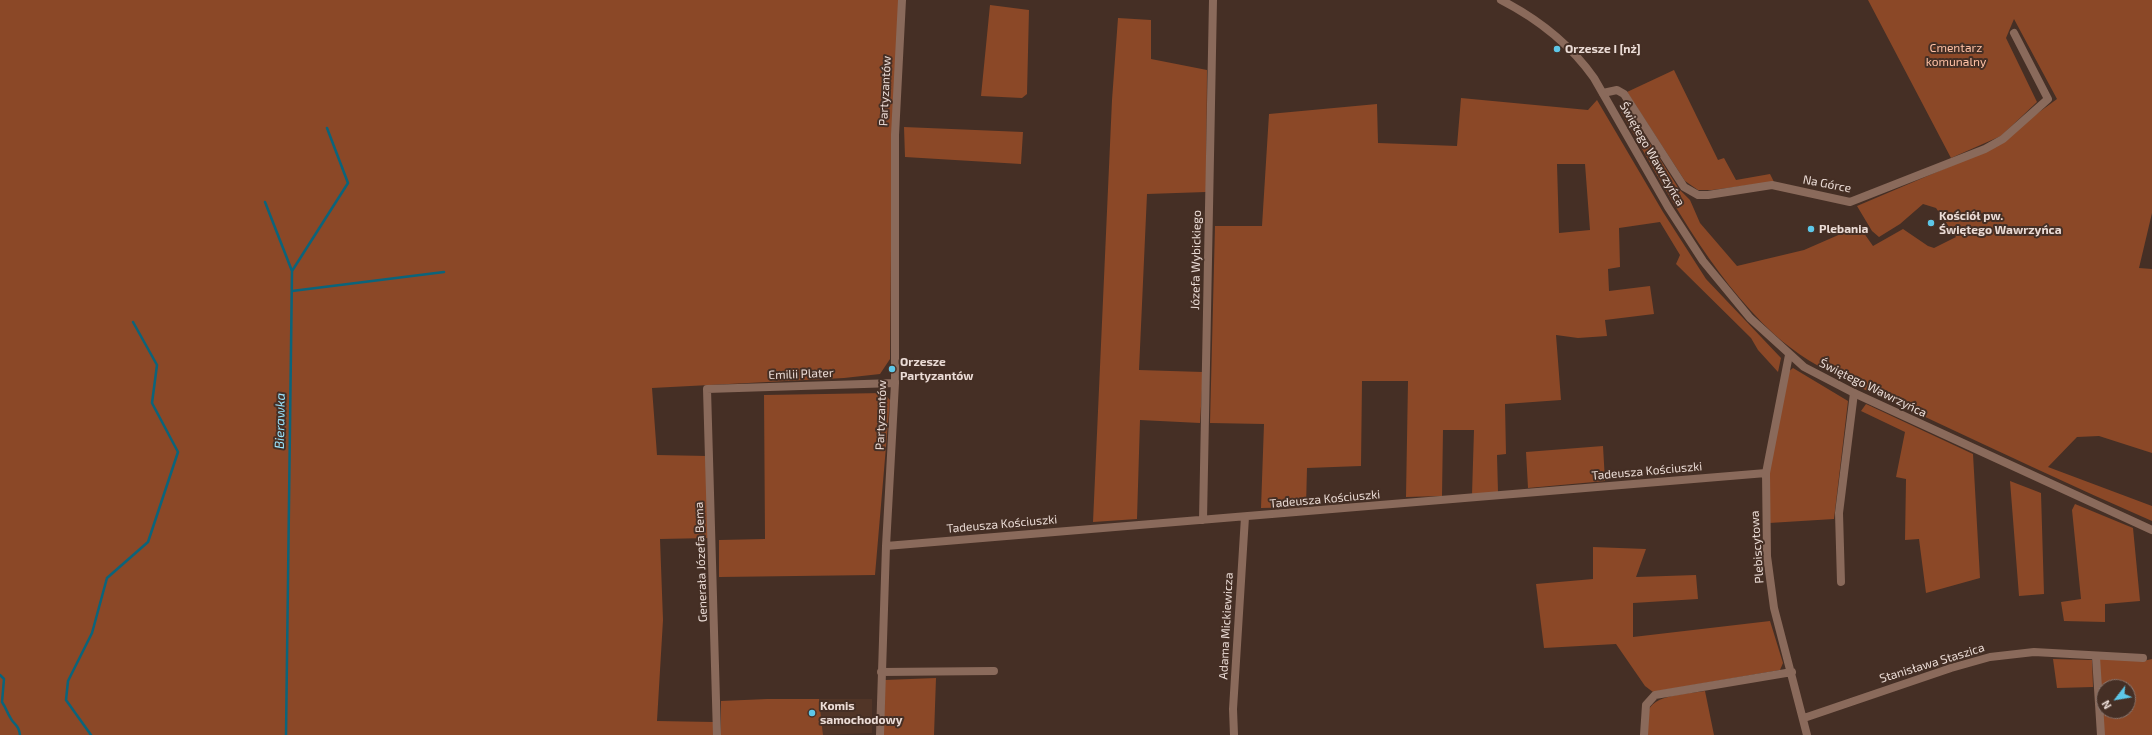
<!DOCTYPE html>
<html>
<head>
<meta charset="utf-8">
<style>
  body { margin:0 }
  #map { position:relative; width:2152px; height:735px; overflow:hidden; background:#452f25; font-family:"Exo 2",sans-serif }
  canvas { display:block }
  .north { position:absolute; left:2096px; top:679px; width:40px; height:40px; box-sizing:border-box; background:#452f25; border:1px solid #87746c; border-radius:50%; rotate:239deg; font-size:11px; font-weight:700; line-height:16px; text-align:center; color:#ebdcd6 }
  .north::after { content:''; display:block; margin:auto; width:14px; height:18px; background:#5dc7e8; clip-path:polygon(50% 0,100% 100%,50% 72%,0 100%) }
</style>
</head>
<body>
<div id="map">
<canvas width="2152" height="735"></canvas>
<div class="north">N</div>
</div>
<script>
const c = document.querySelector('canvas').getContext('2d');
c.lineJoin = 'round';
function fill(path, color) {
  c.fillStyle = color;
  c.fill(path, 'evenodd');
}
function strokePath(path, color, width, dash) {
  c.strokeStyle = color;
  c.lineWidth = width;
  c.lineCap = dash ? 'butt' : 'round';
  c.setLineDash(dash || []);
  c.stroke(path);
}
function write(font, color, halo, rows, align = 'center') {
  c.font = font + ' "Exo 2",sans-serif';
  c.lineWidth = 4;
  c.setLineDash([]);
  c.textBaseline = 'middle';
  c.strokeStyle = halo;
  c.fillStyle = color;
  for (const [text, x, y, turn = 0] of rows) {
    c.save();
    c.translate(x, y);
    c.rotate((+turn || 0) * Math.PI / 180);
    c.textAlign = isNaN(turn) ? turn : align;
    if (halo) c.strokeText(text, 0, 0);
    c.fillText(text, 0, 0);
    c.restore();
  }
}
fill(new Path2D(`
  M819,699H872V733L823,735Z`), '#513527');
fill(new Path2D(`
  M0,0H899L892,144L890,359L880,374L844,378L652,388L657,455L707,456L710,538L660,539L663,620L657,721L714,722L715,735H0Z
  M1868,0H2152V213L2139,268L2152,269V453L2099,436L2077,437L2048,467L2152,506V521C2074,487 1998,451 1921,415C1872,392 1816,372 1775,335C1708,273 1666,190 1621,112H1630L1679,189L1690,200L1700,223L1737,266L1804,250L1859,226L1873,246L1903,229L1928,246L1934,248L1956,237L1936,208L1923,204L1900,224L1879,237L1872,231L1857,206L1986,151L2057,99L2014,19L2006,38L2037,102L2001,136L1951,158Z
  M990,5L1029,10L1027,94L1022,98L981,96Z
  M1118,18L1151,20V59L1207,70L1206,192L1147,194L1139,370L1203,372L1200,423L1140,420L1137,519L1093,522L1112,100Z
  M1674,70L1718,160L1724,158L1736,180L1770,174L1774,182L1712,190H1698L1685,181L1627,92Z
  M1461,98L1588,110L1597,100L1663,212L1706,279L1781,358L1778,372L1758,350L1751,338L1676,264L1680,255L1660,222L1619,228L1620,267L1608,269L1609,291L1650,286L1654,314L1605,320L1607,336L1578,338L1556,335L1561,400L1505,404L1506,454L1497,455L1498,492L1472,495L1474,430H1443L1442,496L1406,497L1408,381H1362L1361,466L1307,468L1306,507L1261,508L1264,424L1210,423L1215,226H1262L1269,114L1377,104L1378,143L1457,146ZM1557,164H1585L1590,230L1559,233Z
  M904,127L1023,132L1021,164L905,157Z
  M1793,368L1848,401L1834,519L1769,523V474L1788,372Z
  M884,393L890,400L875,575L719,577V540L765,539L764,395Z
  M1866,404L1973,454L1980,578L1926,593L1919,539L1905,540L1906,479L1896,477L1905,432L1861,411Z
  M1603,446L1605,481L1528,488L1526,452Z
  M2010,481L2041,493L2044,594L2019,596Z
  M2075,504L2133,528L2140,601L2105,604V622L2064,621L2061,602L2081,599L2072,510Z
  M1593,547L1646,549L1636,577L1696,575L1698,599L1633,603V637L1770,621L1783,663L1780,670L1653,692L1645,686L1616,644L1544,648L1536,584L1593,579Z
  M2096,657L2143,661L2152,659V735H2101ZM2104,687H2128V711H2104Z
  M2053,659L2092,660L2093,687L2057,688Z
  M936,678L934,735H883L885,680Z
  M1705,691L1714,735H1647C1647,728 1647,720 1648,713C1651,694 1689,694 1705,691Z
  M767,699H819L823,735H721V701Z`), '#8b4827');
strokePath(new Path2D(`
  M265,202L292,271
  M292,291L444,272
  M0,675L4,679L2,702C6,708 7,712 10,717C14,726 19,724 20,735
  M91,735L66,700L68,681L92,633L107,578L148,542L178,452L152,403L157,365L133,322
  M286,735L292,271L348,183L327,128`), '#0b647b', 2.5);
strokePath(new Path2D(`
  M1603,93L1617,90L1624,94L1684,187L1698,195H1708L1772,185L1850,202L1985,149L2003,139L2048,99L2014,33
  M1789,355L1766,473L1767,556L1774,608L1807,735
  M1203,520L1213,0
  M886,546L1766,473
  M1841,582L1839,513L1854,393
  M2096,657L2101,735
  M881,672L994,671
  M1804,718L1951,668L1990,657L2034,652L2143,658
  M717,735L707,389L895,383
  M880,735L886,546L895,383V135L902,0
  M1234,735L1233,709L1245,517
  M1644,735L1646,705L1655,695L1792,672`), '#8a6a5b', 8);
strokePath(new Path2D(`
  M1501,0C1538,19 1570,44 1594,78L1668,207L1703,261L1750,318L1804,367L1854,393L2152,530`), '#8a6a5b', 8);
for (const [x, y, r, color] of [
  [1557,49,4,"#5dc7e8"],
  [1931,223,4,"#5dc7e8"],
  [1811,229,4,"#5dc7e8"],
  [892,369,4,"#5dc7e8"],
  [812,713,4,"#5dc7e8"]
]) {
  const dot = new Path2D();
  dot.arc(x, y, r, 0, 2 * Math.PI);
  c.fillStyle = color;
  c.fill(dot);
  strokePath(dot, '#452f25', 1.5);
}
write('12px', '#fec1a5', '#452f25', [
  ["Cmentarz",1956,48],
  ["komunalny",1956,62]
]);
write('bold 12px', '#ebdcd6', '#452f25', [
  ["Orzesze I [nż]",1565,49],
  ["Kościół pw.",1939,216],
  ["Świętego Wawrzyńca",1939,230],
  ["Plebania",1819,229],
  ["Orzesze",900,362],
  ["Partyzantów",900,376],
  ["Komis",820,706],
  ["samochodowy",820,720]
], 'left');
write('12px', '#ebdcd6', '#452f25', [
  ["Partyzantów",885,91,-87],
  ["Świętego Wawrzyńca",1652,154,60],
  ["Na Górce",1827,184,11],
  ["Józefa Wybickiego",1196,260,-89],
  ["Emilii Plater",801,374,-2],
  ["Świętego Wawrzyńca",1873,388,26],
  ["Partyzantów",881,415,-88],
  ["Tadeusza Kościuszki",1647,471,-5],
  ["Tadeusza Kościuszki",1325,499,-5],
  ["Tadeusza Kościuszki",1002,524,-5],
  ["Plebiscytowa",1757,547,-94],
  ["Generała Józefa Bema",701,562,-92],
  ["Adama Mickiewicza",1226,626,-87],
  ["Stanisława Staszica",1932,663,-17]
]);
write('italic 13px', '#9ae3fc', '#452f25', [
  ["Bierawka",280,421,-89]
]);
</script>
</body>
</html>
